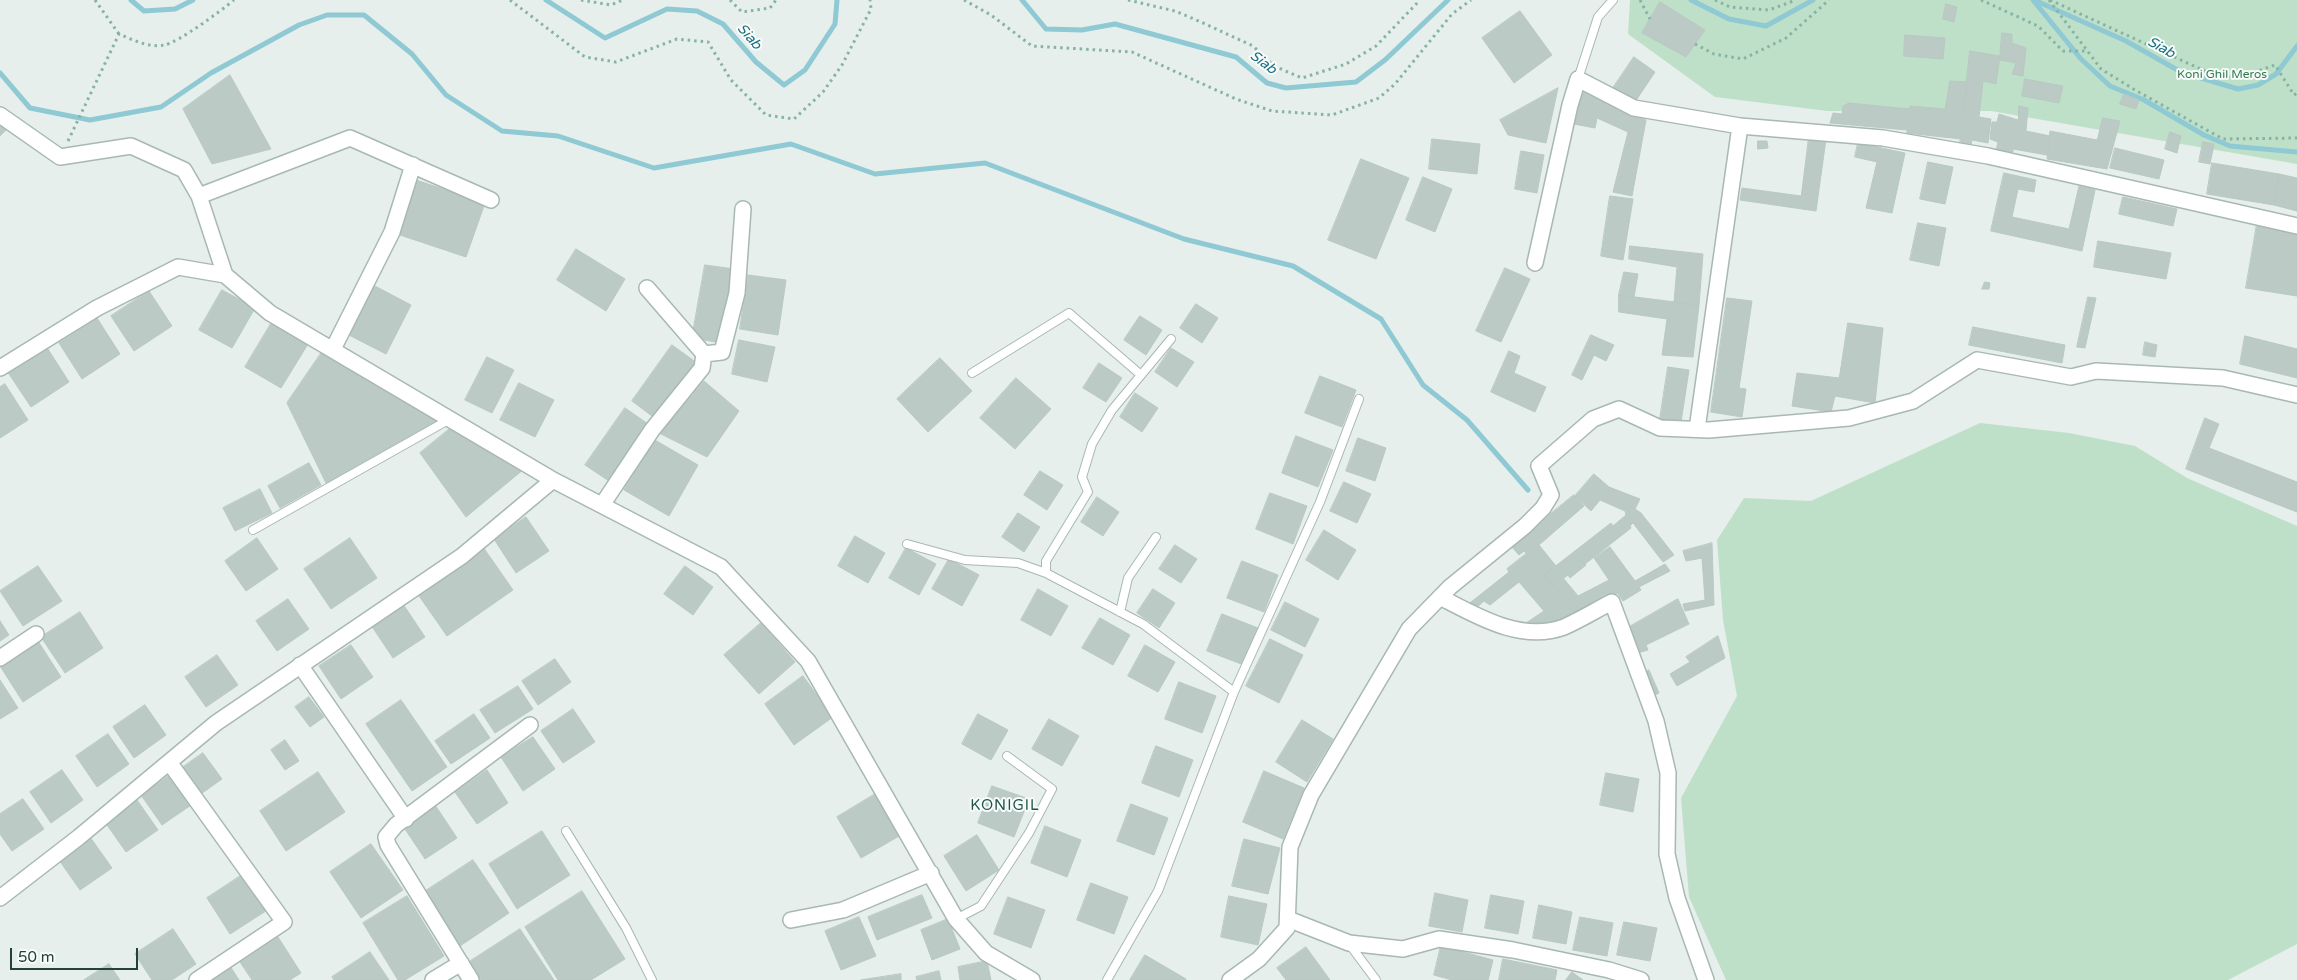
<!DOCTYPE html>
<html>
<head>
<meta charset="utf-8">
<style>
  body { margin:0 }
  #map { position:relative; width:2297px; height:980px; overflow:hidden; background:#e6efeb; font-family:"Varela Round",sans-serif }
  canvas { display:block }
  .scale { position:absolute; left:10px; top:948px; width:128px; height:22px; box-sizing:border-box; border:2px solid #24423a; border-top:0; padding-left:6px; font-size:15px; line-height:18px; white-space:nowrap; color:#24423a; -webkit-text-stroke:4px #f7fbf9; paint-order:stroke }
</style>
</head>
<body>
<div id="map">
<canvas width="2297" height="980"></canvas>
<div class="scale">50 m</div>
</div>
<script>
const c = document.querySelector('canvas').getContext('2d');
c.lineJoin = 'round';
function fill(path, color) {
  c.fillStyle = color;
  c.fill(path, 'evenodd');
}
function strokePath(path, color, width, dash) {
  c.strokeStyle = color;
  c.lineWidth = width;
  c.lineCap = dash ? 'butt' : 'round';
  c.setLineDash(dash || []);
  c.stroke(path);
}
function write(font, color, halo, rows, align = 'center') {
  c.font = font + ' "Varela Round",sans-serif';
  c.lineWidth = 4;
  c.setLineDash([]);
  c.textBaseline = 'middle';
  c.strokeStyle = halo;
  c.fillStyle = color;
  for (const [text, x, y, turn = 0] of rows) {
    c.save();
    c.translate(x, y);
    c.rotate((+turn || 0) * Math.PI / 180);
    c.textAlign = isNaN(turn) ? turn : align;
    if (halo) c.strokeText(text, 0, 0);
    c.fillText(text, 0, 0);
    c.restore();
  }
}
fill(new Path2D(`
  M1630,0H2297V164L1991,111H1827L1715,97L1628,34Z
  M1980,423L2069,433L2135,446L2187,478L2297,526V944L2228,980H1726L1689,897L1681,798L1737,696L1723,620L1717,540L1744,498L1811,501Z`), '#bfe0c8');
strokePath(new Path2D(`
  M131,0L144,11L175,9L193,0
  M546,0L605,38L667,9L697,11L723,24L756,62L784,85L805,70L835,24L837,0
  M1022,0L1046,29L1082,30L1115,24L1236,57L1267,83L1286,88L1356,82L1385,60L1448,0
  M1691,0L1729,19L1766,26L1813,0
  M2033,0L2081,59L2110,86L2144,100L2204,135L2230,146L2297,152
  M2034,0L2126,41L2181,72L2238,89L2258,85L2276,74L2297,46
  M0,73L30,108L90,120L161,107L211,73L299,25L327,15H364L412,54L446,95L502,131L558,136L654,168L791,144L875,174L985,163L1184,239L1293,266L1381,319L1423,385L1467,420L1528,490`), '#8ec9d4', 5);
const building = new Path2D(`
  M1660,2L1705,30L1686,57L1642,33Z
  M1946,4L1957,7L1954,22L1943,19Z
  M1520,11L1552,55L1514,83L1482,38Z
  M2002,33L2012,34V43L2026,48L2023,76L2012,74L2016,63L2000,60Z
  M1905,35L1945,38L1943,59L1904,56Z
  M1970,51L2000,56L1996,84L1983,81L1979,117L1991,119L1988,143L1972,140L1971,145L1960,144Z
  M1634,57L1655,72L1635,102L1613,88Z
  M230,75L271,149L212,164L183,109Z
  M2025,79L2063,86L2059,103L2022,96Z
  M1950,81L1967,82L1961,139L1907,133V130L1830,123L1833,113L1842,114L1843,106L1849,103L1909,109L1910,106L1945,109Z
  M1558,88L1546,143L1508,135L1500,120Z
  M1583,90L1646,120L1632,196L1613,192L1628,132L1597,118L1595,128L1574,124L1579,107H1576Z
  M2124,94L2139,100L2136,109L2120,104Z
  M2019,106L2028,108L2026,131L2050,136L2047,155L2013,149V152L1996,151L1998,142L1990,139L1992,122H1997L1999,114L2018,120Z
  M2103,118L2120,121L2107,169L2047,159L2050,131L2097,140Z
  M0,125L6,130L0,136Z
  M2170,132L2181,136L2177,153L2165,149Z
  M1809,137L1826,139L1816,211L1740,200L1742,188L1801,196Z
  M1432,139L1480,144L1477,174L1429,169Z
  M1758,141H1767L1768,148L1758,149Z
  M2203,142L2214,144L2210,164L2199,162Z
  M1858,143L1905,153L1892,213L1866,208L1877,162L1855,157Z
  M2115,148L2164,160L2159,179L2110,168Z
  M1521,151L1544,155L1537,193L1515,189Z
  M1361,159L1409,178L1376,259L1328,240Z
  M1928,162L1953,167L1945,204L1920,199Z
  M2212,163L2279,174L2274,205L2207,194Z
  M2004,173L2036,180L2034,192L2018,189L2012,217L2069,229L2079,186L2095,190L2082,251L1991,231Z
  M2279,174L2297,178V211L2274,205Z
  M1423,177L1452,189L1435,232L1406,220Z
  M416,180L485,203L466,257L397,234Z
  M1610,196L1633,199L1623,260L1601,256Z
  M2123,197L2177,209L2173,226L2119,214Z
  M1918,223L1946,228L1939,266L1910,260Z
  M2257,224L2297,231V296L2246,288Z
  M2098,241L2171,253L2166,279L2094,267Z
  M1630,246L1703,254L1699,305L1674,302L1677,267L1629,259Z
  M576,249L625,279L606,311L557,280Z
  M705,265L734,269L722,343L692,338Z
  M1505,268L1530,279L1501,342L1476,331Z
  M1624,272L1638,274L1634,297L1619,295Z
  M748,275L786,280L778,335L740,329Z
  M1985,282L1990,283L1989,289H1982Z
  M373,285L411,305L386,354L347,334Z
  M222,290L255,308L232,348L199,330Z
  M149,291L172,326L134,351L111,316Z
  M1619,295L1699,305L1693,357L1662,355L1667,319L1619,312Z
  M2088,297L2096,298L2085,348L2077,347Z
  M1727,298L1752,301L1739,388L1746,389L1742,417L1711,412Z
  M1196,304L1218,318L1202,343L1180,328Z
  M1140,316L1162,330L1146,355L1124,340Z
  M97,318L120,354L82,379L59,343Z
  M272,322L308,344L281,388L245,367Z
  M1848,323L1883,328L1875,403L1835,396L1831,412L1792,406L1797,373L1839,378Z
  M1973,327L2065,345L2062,363L1969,345Z
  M1591,335L1614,345L1606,361L1594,355L1582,380L1572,375Z
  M2245,336L2297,349V378L2240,364Z
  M739,340L775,347L767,382L732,374Z
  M2145,342L2157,345L2155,357L2143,355Z
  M672,345L697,363L656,419L632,401Z
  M46,346L69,382L31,407L7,371Z
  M1171,348L1194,362L1177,387L1155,372Z
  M1509,351L1520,356L1514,373L1546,387L1535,412L1491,392Z
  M322,352L437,421L326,483L287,403Z
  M487,357L514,370L492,413L465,400Z
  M940,358L972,391L928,432L897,399Z
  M1099,363L1122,378L1106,402L1083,388Z
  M1668,367L1689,370L1681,422L1660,419Z
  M1320,376L1356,390L1342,427L1305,413Z
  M1016,378L1051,409L1015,449L980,418Z
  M704,381L739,411L707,457L659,433Z
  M519,383L554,400L535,437L500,420Z
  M5,384L28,420L0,438V387Z
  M1135,393L1158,408L1142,432L1120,417Z
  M625,408L651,426L612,483L585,465Z
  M2205,418L2219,424L2209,448L2297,482V512L2186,469Z
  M452,427L524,469L466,517L420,453Z
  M1296,436L1333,450L1318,487L1282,473Z
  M1358,438L1386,448L1375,481L1346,471Z
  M653,439L698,465L669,516L624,490Z
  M309,463L321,485L280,508L268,486Z
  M1040,471L1063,485L1047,510L1024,495Z
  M1594,474L1609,487L1640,499L1635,509L1641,513L1674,555L1663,562L1633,523L1630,526L1631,528L1585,564L1586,565L1570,578L1568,575L1554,586L1544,575L1611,523L1613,526L1626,515L1625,511L1600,500L1591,511L1575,496Z
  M1344,482L1371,494L1357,523L1330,511Z
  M260,489L272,513L235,531L223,508Z
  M1270,493L1307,506L1293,544L1256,529Z
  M1574,495L1584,506L1539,545L1556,566L1544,575L1524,551L1519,555L1511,546Z
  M1097,497L1119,512L1103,536L1081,522Z
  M1018,513L1040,527L1024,552L1002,537Z
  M526,517L549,551L516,573L494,539Z
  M1324,530L1356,550L1338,580L1306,560Z
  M855,536L885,553L868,583L838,566Z
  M257,538L278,569L246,591L225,561Z
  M350,538L377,578L331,609L304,569Z
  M1712,543L1714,605L1685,611L1683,604L1705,600L1702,558L1686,561L1683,551Z
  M1175,545L1197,559L1181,583L1159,569Z
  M483,547L513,590L447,636L417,593Z
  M1610,547L1635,581L1665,564L1670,571L1639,587L1641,590L1623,601L1594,558Z
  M906,548L936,564L919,595L889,578Z
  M1526,554L1578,614L1562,623L1534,629L1526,623L1544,611L1519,582L1490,605L1484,601L1475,609L1466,606L1509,572L1507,569Z
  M949,559L979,575L962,606L932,589Z
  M1242,561L1278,575L1264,612L1227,598Z
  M38,566L62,601L23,626L0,591Z
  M685,566L713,587L693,615L664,594Z
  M1564,579L1578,596L1609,580L1618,593L1578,614L1554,586Z
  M1038,589L1068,606L1051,636L1021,620Z
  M1153,589L1175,603L1159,628L1137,613Z
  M288,599L309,629L277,651L256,621Z
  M1678,599L1689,624L1646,645L1648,650L1634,654L1624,630Z
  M1285,602L1319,619L1305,647L1271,630Z
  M403,604L425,637L393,658L371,625Z
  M80,612L103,648L65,673L41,637Z
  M1222,614L1258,628L1244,665L1207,651Z
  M1100,618L1130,635L1113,665L1082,648Z
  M0,621L9,635L0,641Z
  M761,623L795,662L759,694L724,655Z
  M1718,636L1725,658L1677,686L1670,674L1690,662L1686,657Z
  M1270,639L1303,655L1279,703L1246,686Z
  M38,641L61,677L23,702L0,666Z
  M351,645L373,677L341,699L319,666Z
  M1145,645L1175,662L1158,692L1128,676Z
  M217,655L238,685L206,707L185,677Z
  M555,659L571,682L538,705L522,681Z
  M1649,670L1659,693L1651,697L1641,674Z
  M803,676L833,717L794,745L765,704Z
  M0,680L18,708L0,719Z
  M1179,682L1216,696L1202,733L1165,719Z
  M518,686L533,709L495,733L480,710Z
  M309,697L324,717L310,727L295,707Z
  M401,700L447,767L412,791L366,724Z
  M145,705L166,735L134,758L113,727Z
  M573,709L595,742L563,763L541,731Z
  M474,714L490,738L451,764L435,741Z
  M978,714L1008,730L991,760L962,744Z
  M1049,719L1079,736L1062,766L1032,749Z
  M1302,720L1333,739L1307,782L1276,762Z
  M108,734L129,764L97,787L76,756Z
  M533,737L555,769L523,791L501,757Z
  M285,740L299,761L285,770L271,750Z
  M1156,746L1193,760L1179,797L1142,783Z
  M203,753L222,779L198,796L179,770Z
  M62,770L83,800L51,823L30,792Z
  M487,770L508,803L477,824L455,792Z
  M1264,771L1304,788L1283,839L1243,822Z
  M318,772L345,812L286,851L260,811Z
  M173,773L194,803L162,825L141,795Z
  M1606,773L1639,779L1633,812L1600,805Z
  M992,786L1029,799L1014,837L978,823Z
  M877,793L901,835L861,858L837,817Z
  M23,799L44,829L12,851L0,834V814Z
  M137,800L158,830L126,852L105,822Z
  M1131,804L1168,818L1154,855L1117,841Z
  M435,805L457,838L425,859L403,826Z
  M1045,826L1081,840L1067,877L1031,863Z
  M542,831L570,875L517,909L489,864Z
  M977,835L999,870L966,891L944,856Z
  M90,837L112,868L80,890L59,860Z
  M1244,839L1280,848L1268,894L1232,886Z
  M371,844L403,890L361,918L330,872Z
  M473,860L509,913L460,946L424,892Z
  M245,873L269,909L230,934L207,898Z
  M1091,883L1128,897L1114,934L1077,920Z
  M582,891L625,959L591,980H558L525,927Z
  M1435,893L1468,900L1462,932L1429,926Z
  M922,895L932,918L877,940L868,917Z
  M1491,895L1524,901L1518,934L1485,928Z
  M407,896L444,956L405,980H398L363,923Z
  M1229,896L1267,904L1258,945L1221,937Z
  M1008,897L1045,910L1031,948L994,934Z
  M1539,905L1572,912L1566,944L1533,938Z
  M859,917L876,956L841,970L825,931Z
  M1580,917L1613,923L1607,956L1573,950Z
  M948,919L960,949L932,960L921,930Z
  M1624,922L1657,928L1650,961L1617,955Z
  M173,929L196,964L172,980H152L135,954Z
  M520,929L554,980H481L469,962Z
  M278,937L301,973L290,980H252L240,962Z
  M1441,946L1493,960L1488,980H1452L1434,975Z
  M1306,947L1330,980H1286L1277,968Z
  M370,952L389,980H334L332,977Z
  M1145,955L1186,979V980H1130Z
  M1503,959L1557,970L1555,980H1499Z
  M987,961L991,980H960L958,967Z
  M109,964L120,980H84Z
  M230,966L239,980H208Z
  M939,971L941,980H917L916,977Z
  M1572,972L1583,980H1566Z
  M901,974V980H861Z`);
fill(building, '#bbcac4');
strokePath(building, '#b8c9c2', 1);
const lane = new Path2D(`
  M1578,79L1598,17L1613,0
  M972,373L1069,313L1141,375
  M253,530L450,419
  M907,544L965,560L1018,563L1046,573L1143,624L1234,692L1158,891L1107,980
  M1046,573V561L1088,492L1082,477L1092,444L1112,410L1171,339
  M1120,612L1128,578L1156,537
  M1234,692L1320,502L1359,399
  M566,831L626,928L652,980
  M956,919L981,906L1029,833L1052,789L1007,756
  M1350,945L1376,980`);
const street = new Path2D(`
  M0,115L60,157L131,146L184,170L199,196L225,275L270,313L553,480L721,567L808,661L956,919L986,953L1032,980
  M199,196L350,138L491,200
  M1535,263L1570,105L1578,79L1634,108L1740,126
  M333,349L392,232L413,165
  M704,354L722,352L737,293L743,209
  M0,368L97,308L178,267L225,275
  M1697,429L1740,126L1883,138L1988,156L2297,226
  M602,505L652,430L702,368L704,354L647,288
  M1440,597C1477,616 1521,643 1564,627C1580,620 1596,610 1612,602L1656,721L1668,773L1667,854L1677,898L1706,980
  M0,658L36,634
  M300,665L406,819
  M169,762L284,922L197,980
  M0,898L79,837L216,723L462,556L553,480
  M1288,919L1349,943L1403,949L1439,939L1513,950L1609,970L1641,980
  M791,920L843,910L931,873
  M433,980L461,963
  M471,980L388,845L386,837L396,825L530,725
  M1230,980L1259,959L1287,928L1290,847L1311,795L1409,629L1450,587L1525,526L1543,508L1551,495L1539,466L1593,419L1619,409L1660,428L1709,430L1849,418L1913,401L1977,360L2071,377L2096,371L2223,378L2297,395`);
strokePath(lane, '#a8b8b2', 10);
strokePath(street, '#a8b8b2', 18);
strokePath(new Path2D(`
  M95,0L119,34
  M510,0L585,57L616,62L677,39L708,42L731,80L766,115L794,119L823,92L842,65L871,9L870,0
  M581,0L611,5L623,0
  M730,0L742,12L770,8L776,0
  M964,0L991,15L1032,46L1132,52L1236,99L1272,111L1332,115L1379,98L1395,84L1452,14L1471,0
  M1128,0L1175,11L1201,22L1253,46L1274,66L1302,78L1346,64L1376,46L1420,0
  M1640,0L1650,19
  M1715,0L1730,7L1769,10L1796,0
  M1981,0L2038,26L2063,51H2087
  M2049,0L2101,69L2135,90L2223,139L2297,138
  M2050,0L2218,77H2241L2275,65L2294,95L2297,93
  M1695,44L1714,54L1743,59L1786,38L1829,0
  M68,141L119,34C133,40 149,48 164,45C178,43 222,10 234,0`), '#86b3a5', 3, [2.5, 4]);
strokePath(lane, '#fff', 8);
strokePath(street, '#fff', 15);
write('12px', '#2d7a4b', '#f7fbf9', [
  ["Koni Ghil Meros",2222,75]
]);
write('italic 14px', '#1c6f80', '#f7fbf9', [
  ["Siab",749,37,49],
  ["Siab",2161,48,29],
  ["Siab",1263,63,37]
]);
c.letterSpacing = '1px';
write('15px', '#1f5548', '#f7fbf9', [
  ["KONIGIL",1005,806]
]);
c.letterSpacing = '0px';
</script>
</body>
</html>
